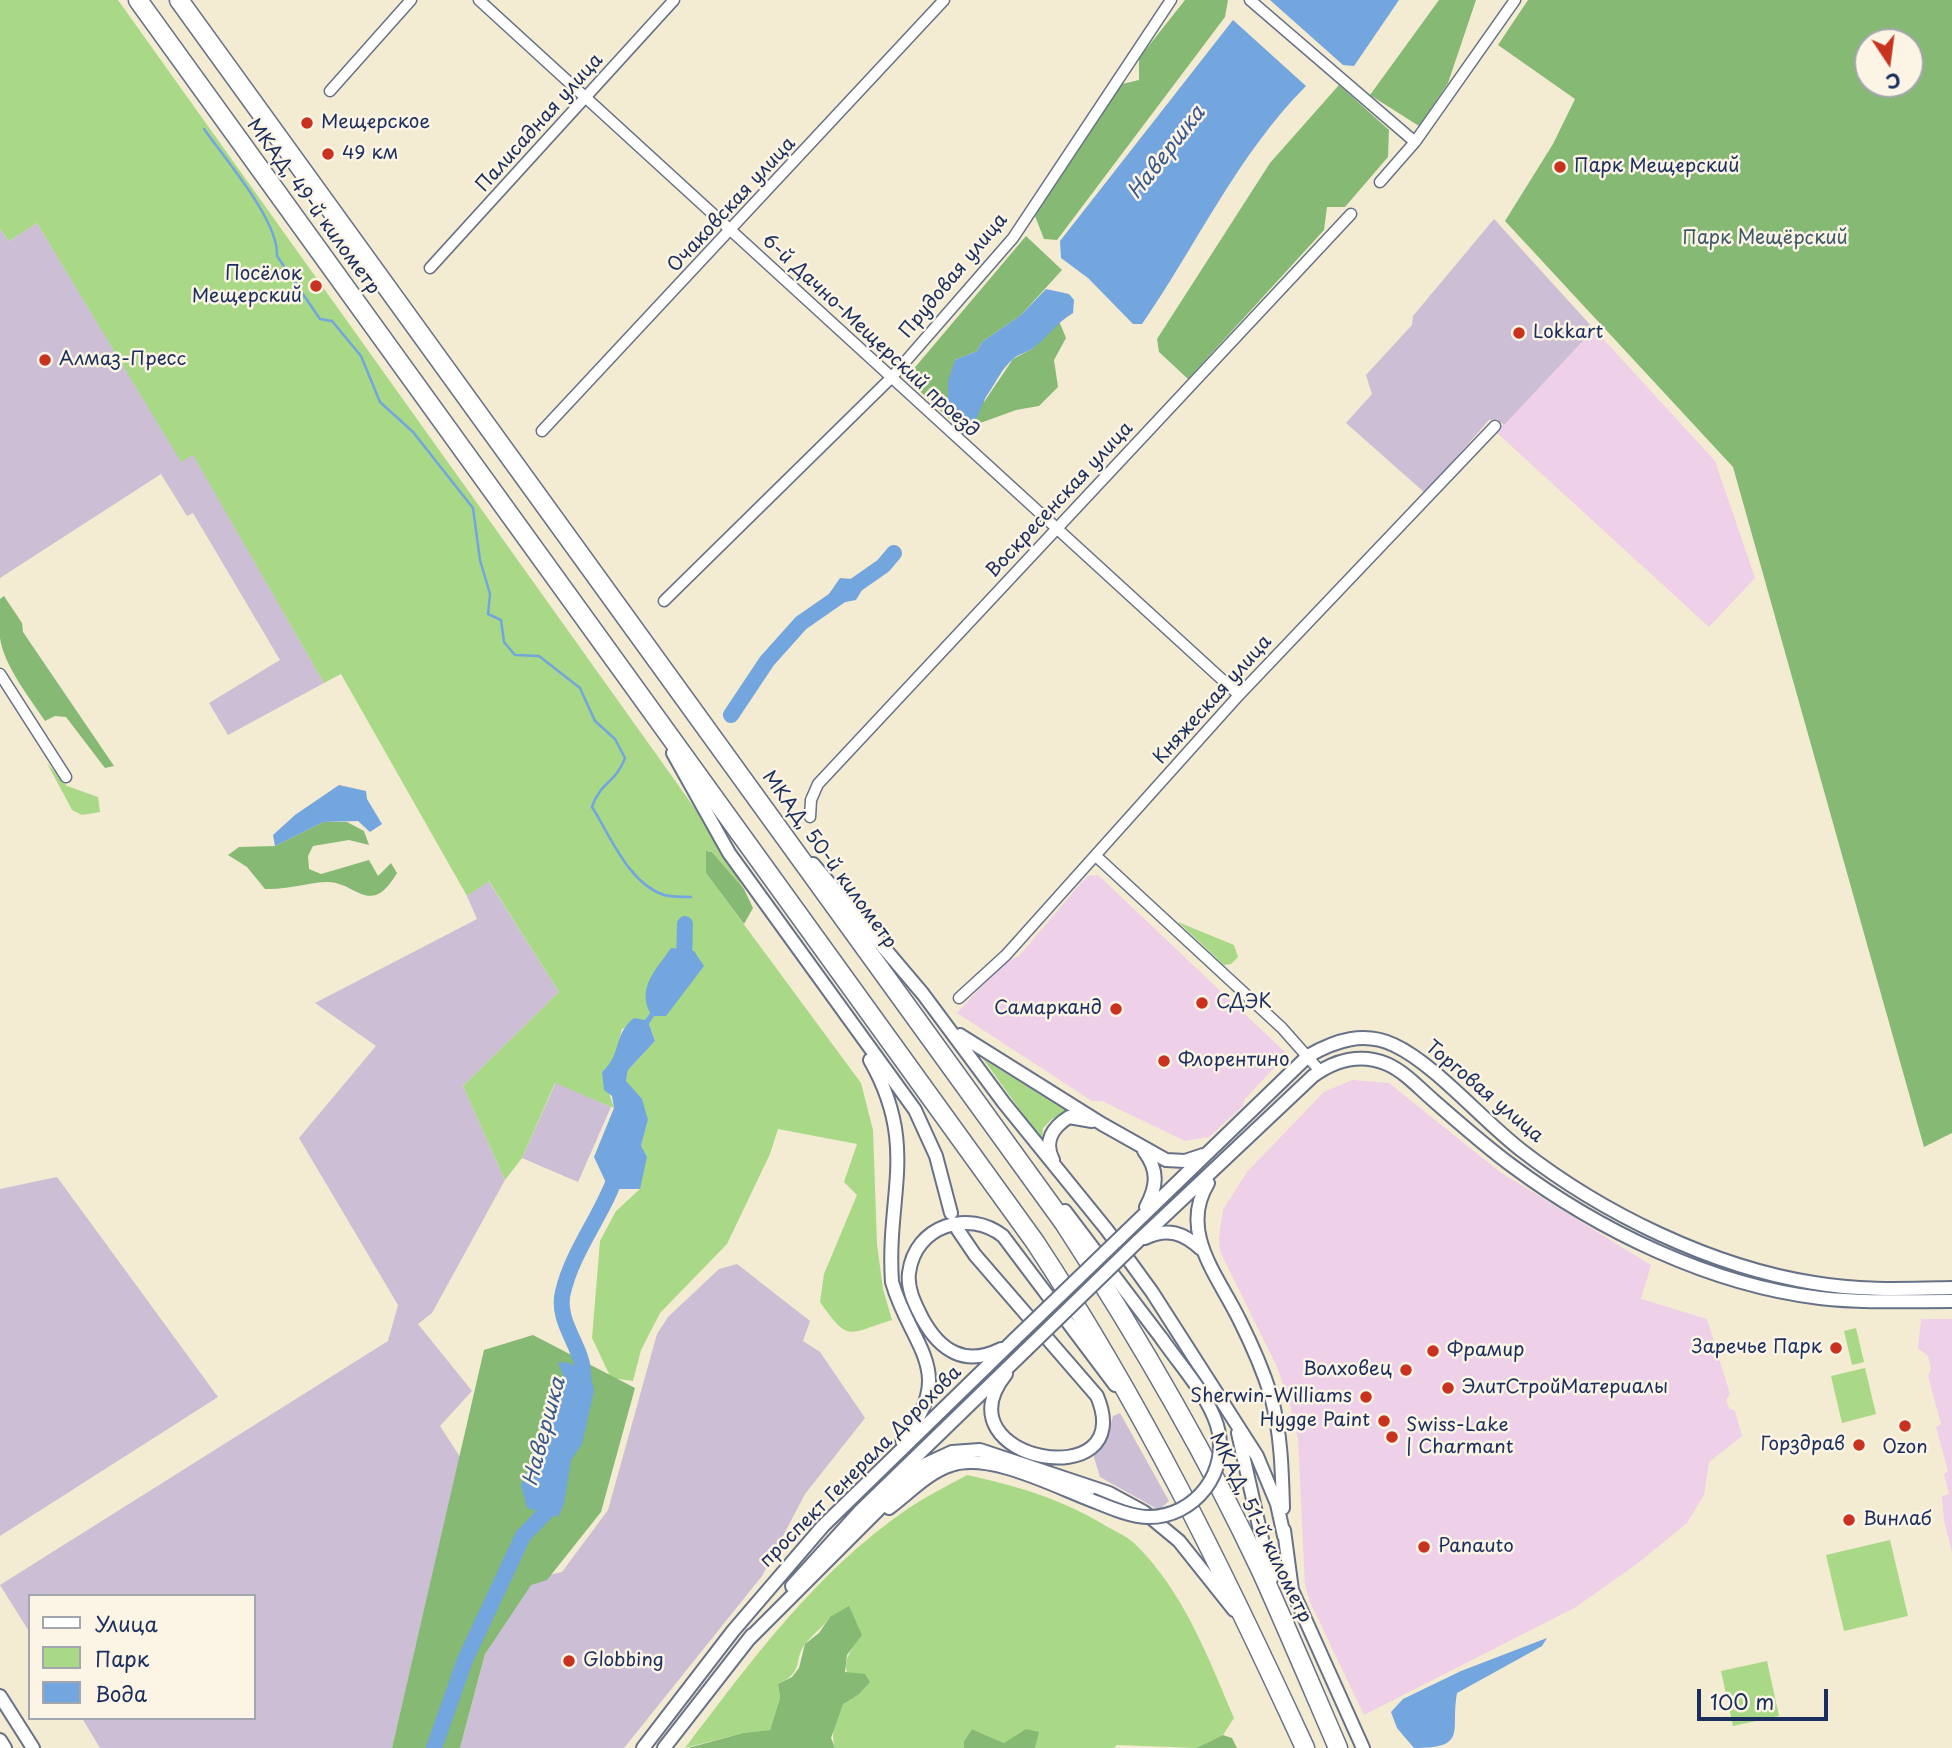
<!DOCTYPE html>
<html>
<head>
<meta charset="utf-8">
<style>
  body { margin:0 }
  #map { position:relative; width:1952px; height:1748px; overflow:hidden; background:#f4ebd3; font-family:"Playpen Sans",sans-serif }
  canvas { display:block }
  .legend { position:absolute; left:28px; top:1594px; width:228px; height:126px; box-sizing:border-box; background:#fcf5e5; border:2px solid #a2a6af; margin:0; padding:9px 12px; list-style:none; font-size:21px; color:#1b2f5e }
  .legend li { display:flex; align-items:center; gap:14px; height:35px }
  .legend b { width:35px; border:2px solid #a2a6af }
  .north { position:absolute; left:1854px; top:28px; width:70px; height:70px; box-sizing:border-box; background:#fcf5e5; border:2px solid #a2a6af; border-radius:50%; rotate:167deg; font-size:19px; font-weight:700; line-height:28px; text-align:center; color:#1b2f5e }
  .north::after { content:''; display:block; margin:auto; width:24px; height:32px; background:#c8321e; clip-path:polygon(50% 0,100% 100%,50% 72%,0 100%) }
  .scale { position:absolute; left:1697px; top:1689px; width:131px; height:32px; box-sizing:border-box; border:4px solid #1b2f5e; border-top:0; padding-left:9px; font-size:21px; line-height:24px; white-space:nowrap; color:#1b2f5e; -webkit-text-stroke:5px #fcf5e5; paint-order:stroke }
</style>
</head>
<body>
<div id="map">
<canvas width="1952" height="1748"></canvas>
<ul class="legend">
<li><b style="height:9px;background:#fff"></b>Улица</li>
<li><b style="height:19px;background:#a9d987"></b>Парк</li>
<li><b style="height:19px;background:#73a5de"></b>Вода</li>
</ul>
<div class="north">С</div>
<div class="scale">100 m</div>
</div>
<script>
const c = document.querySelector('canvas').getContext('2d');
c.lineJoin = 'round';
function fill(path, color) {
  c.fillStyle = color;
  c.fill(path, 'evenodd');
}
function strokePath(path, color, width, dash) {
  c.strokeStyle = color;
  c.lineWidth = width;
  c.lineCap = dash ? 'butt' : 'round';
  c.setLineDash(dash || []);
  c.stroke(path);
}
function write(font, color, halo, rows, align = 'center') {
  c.font = font + ' "Playpen Sans",sans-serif';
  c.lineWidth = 5;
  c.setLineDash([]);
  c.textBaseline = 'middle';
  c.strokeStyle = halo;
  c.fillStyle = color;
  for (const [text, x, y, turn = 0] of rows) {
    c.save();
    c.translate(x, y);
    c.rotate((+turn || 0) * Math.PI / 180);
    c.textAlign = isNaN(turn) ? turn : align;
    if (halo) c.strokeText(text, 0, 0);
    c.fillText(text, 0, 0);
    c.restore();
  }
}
fill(new Path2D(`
  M1594,329L1715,461L1755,578L1709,627L1496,432Z
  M1098,875L1287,1054L1244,1100L1243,1106L1209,1137L1185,1141L1102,1101H1092L957,1013L1003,964L1019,956L1081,883L1088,876Z
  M1352,1080L1389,1083L1500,1172L1651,1265L1641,1299L1707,1319L1730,1394L1726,1400L1729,1408L1735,1411L1742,1436L1709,1462L1704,1495L1687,1523L1638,1563L1576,1607L1364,1715L1310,1602L1305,1585L1298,1439L1290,1404L1277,1367L1220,1251L1219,1238L1223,1210L1247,1172L1324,1092Z
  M1921,1319H1952V1552L1944,1521L1942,1496L1949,1494L1944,1474L1948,1471L1936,1427L1941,1424L1928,1376L1931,1369L1928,1356L1918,1348Z`), '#eed0e8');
fill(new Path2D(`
  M1494,219L1594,329L1504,425L1497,419L1489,420L1425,493L1346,423L1372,394L1366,375L1412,325L1413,316Z
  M37,223L181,461L193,454L324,683L228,735L209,703L280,660L193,513L187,516L161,474L0,578V229L9,241Z
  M488,880L559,992L463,1086L505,1180L432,1313L418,1324L472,1391L440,1426L460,1457L392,1748H100L82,1718H254V1596H30V1633L0,1585L388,1341L398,1305L299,1138L376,1046L315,1003L477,919L467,896Z
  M556,1082L611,1107L578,1182L522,1158Z
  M57,1177L218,1397L0,1536V1189Z
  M737,1264L810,1321L803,1341L820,1352L865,1418L805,1494L762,1576L624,1748H460L485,1654L528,1580L562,1572L608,1510L657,1334L668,1317L719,1269Z
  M1120,1413L1169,1501L1159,1510L1100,1477L1093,1454L1107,1437L1113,1416Z`), '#ccbed4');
fill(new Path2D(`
  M0,0H118L701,817L744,889L712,852L707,851L706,873L861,1083L873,1130L877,1244L883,1289L892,1320C847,1334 849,1343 820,1302L824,1274L857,1195L844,1182L857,1144L778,1129L770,1154L727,1244L660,1313L641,1350L633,1381L611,1378L592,1338L600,1241L616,1211L640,1189L641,1146L648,1120L626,1081L628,1070L655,1041L649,1024L654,1015L650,1013L645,1020L622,1029L614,1061L602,1072L614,1108L555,1083L522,1158L505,1180L463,1086L559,992L489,881L467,896L341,674L324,683L193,455L181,462L37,223L9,241L0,229Z
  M47,763L67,786L98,797L100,812L82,815L72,810Z
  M1178,922L1234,945L1238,957L1231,964L1224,965Z
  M983,1059L1068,1112L1052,1119L1043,1128L1042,1140Z
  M1856,1328L1864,1362L1852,1365L1844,1331Z
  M1865,1368L1876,1414L1842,1423L1831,1376Z
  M967,1475C1017,1486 1062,1499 1106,1526C1115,1531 1126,1536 1134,1543C1183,1590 1208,1657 1234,1718L1223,1735L1196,1748L1117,1745L1114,1748H1035L1038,1733L1004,1743L972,1729L964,1741V1748H835C831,1737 834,1713 843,1704C846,1700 854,1698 858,1695C841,1666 842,1662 862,1634L830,1617C823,1627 814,1633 806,1643C792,1660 806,1671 778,1684L780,1698L770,1730L743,1733L685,1748C750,1662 816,1572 906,1510C925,1497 947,1486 967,1475Z
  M1890,1540L1908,1616L1844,1631L1826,1555Z
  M1767,1661L1779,1716L1733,1726L1721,1671Z`), '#a9d987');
fill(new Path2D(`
  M1185,0H1228L1225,17L1057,240L1044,239L1035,216L1122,84L1139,80V58Z
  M1439,0H1476L1448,83L1419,126L1370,95Z
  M1528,0H1952V1133L1924,1147L1733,467L1505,221L1553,144L1575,99L1498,45ZM1868,42H1910V84H1868Z
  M1339,85L1389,130L1388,157L1345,207H1327L1324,230L1188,379L1159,352L1157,339L1270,163Z
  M1026,236L1062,270L1021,315L982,342L977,351L955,360L984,402L1013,359L1032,349L1059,321L1066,338L1054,360L1058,387L1039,406L1016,410L961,430L906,378Z
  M4,596L22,623L23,632L114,766L105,768L66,717L55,716L45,721C30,698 4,666 0,638C0,625 0,611 0,599Z
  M323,822H347L364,831L369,845L349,840L313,846L308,856L309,869L321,874L369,860L378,876L391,863L397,873C370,919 356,881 326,882C305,883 287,890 265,889L247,867L228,855L239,847L275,846Z
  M706,851L712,852L744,889L753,908L744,924L706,873Z
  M533,1335L635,1388L601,1512L547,1580L531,1585L485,1654L460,1748H392L484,1350Z
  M849,1606L862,1635L847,1655L845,1672L865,1674L870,1682L858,1695L843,1704L831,1738L835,1748H688L743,1733L770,1730L780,1698L778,1684L792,1677L799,1668L805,1644L819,1633L830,1617Z
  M972,1729L1004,1743L1026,1729L1039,1732L1035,1748H964V1741Z
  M1223,1735L1232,1738L1237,1748H1196Z`), '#86b974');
fill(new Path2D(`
  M1270,0H1399L1354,66L1343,65Z
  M1233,20L1306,86C1238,154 1196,246 1142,324H1133L1088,278L1061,258L1060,241Z
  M1046,289L1069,294L1074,300L1073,313C1056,323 1047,338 1032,349C1026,353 1018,354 1013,359C991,378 990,411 956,414L948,407V381L955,360L977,351L982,342L1021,315Z
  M840,578L852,579L862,590L856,600L829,605V594Z
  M339,785L366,791L367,799L382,824L370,832L358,821L323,822L275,846L273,835L295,815Z
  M671,948L694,951L704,966L666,1016H654L649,1024L655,1041L628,1070L626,1081L642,1099L648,1120L641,1146L647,1157L640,1189H609L594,1157L614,1108L612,1096L604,1090L602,1072C623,1053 612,1036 634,1018L645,1020L650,1013C637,987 656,970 671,948Z
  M566,1362L590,1373L594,1391L582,1444L571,1460L564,1504L558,1517L527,1508L521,1485L566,1382L558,1363Z
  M1547,1638L1542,1646L1457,1693C1450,1731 1469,1748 1414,1748L1397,1728L1391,1712L1403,1699L1461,1671Z`), '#73a5de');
strokePath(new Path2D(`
  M204,129C225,159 279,221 277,256L320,319L332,321L361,356L380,402L413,432L473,508L480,560L490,594L488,614L501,620L504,642L515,655L539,656L580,688L595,721L615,739L625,758C616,783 600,782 592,807C610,835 628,883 664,895C672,897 683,897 691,897`), '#73a5de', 2.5);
strokePath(new Path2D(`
  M964,426L978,395
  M731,715L767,661L801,623L883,566L894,553
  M680,969L684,961L685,924
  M581,1389C593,1354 554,1327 563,1292C573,1249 605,1212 618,1170
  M434,1748L465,1660L523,1536L547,1511L550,1494`), '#73a5de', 16);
const street = new Path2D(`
  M479,0L1239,695
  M1250,0L1415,142
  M330,91L411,0
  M1380,182L1415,142L1515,0
  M430,268L674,0
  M542,431L944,0
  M664,601L891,378L1013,238L1171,0
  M0,674L66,777
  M810,817L811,800L818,784L1351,214
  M1097,857L1282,1028L1320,1071
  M959,998L1006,955L1239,695L1495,426`);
const secondary = new Path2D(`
  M673,753L729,853L915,1110L936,1156L951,1213
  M813,864L923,994L1004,1103L1107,1230L1152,1292L1257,1456L1277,1504L1284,1536
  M960,1035L1102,1124L1166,1160L1185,1161L1203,1155
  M870,1060C919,1146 886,1195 892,1282C911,1348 959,1371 902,1441
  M1144,1151C1159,1171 1157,1186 1146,1207
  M1053,1160C1043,1141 1053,1127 1069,1117L1092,1121
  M1208,1183C1178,1232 1219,1277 1240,1321C1252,1345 1263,1370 1271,1396C1281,1433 1282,1470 1283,1508
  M1065,1211L1162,1339
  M958,1230L975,1255L1097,1396C1140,1498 936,1461 1006,1374
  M1127,1231L1308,1056C1336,1040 1364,1031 1394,1045C1435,1064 1483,1121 1521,1150C1602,1213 1712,1267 1814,1283C1860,1291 1906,1289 1952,1288
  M1145,1238C1167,1227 1184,1233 1201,1249
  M1137,1242L1313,1076C1335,1060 1361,1053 1387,1064C1405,1072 1419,1088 1433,1100C1458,1122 1484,1145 1511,1165C1598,1230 1710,1285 1820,1298C1864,1303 1908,1301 1952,1301
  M1001,1349C965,1367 940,1351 922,1318C915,1304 907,1289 909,1273C915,1225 969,1209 1003,1236L1115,1385
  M1238,1433L1271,1579
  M889,1508C908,1494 928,1472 951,1465C990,1452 1054,1486 1091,1500
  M1284,1530L1292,1590L1363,1748
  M792,1586L860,1511L1026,1350
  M748,1640L915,1473L926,1464L952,1452L980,1450L1109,1493L1144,1512L1179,1541L1234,1610
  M0,1696L33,1748
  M0,1740L5,1748
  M643,1748L733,1631L823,1526L1015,1339
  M664,1748L752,1635`);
const highway = new Path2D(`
  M138,0L1035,1242C1142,1404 1224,1572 1305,1748
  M179,0L1064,1223C1137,1335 1205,1451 1262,1573C1288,1631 1313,1690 1338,1748`);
strokePath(street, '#677187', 13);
strokePath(secondary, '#677187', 16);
strokePath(highway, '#677187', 21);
strokePath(street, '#fff', 10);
strokePath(secondary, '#fff', 12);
strokePath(highway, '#fff', 18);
const secondaryBridge = new Path2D(`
  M1015,1339L1127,1231
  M1026,1350L1137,1242
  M1091,1500C1109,1507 1128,1516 1147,1517C1195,1518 1231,1471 1217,1425C1207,1394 1180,1365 1162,1339`);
strokePath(secondaryBridge, '#677187', 16, []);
strokePath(secondaryBridge, '#fff', 12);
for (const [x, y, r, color] of [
  [307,123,7,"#c8321e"],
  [328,154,7,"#c8321e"],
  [1560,167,7,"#c8321e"],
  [316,286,7,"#c8321e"],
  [1519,333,7,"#c8321e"],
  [45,360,7,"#c8321e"],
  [1202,1003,7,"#c8321e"],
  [1116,1009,7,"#c8321e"],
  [1164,1061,7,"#c8321e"],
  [1836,1348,7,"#c8321e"],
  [1433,1351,7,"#c8321e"],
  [1406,1370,7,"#c8321e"],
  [1448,1388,7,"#c8321e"],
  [1366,1397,7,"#c8321e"],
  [1384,1421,7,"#c8321e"],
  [1905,1426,7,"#c8321e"],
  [1392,1437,7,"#c8321e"],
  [1859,1445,7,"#c8321e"],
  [1849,1520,7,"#c8321e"],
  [1424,1547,7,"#c8321e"],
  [569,1661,7,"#c8321e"]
]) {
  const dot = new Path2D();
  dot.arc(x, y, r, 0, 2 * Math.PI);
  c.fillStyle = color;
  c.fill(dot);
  strokePath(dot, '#fcf5e5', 2.5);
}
write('19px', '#1b2f5e', '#fcf5e5', [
  ["Мещерское",321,123],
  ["49 км",342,154],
  ["Парк Мещерский",1574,167],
  ["Посёлок",302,275,"right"],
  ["Мещерский",302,297,"right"],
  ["Lokkart",1533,333],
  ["Алмаз-Пресс",59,360],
  ["СДЭК",1216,1003],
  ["Самарканд",1102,1009,"right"],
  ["Флорентино",1178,1061],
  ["Заречье Парк",1822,1348,"right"],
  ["Фрамир",1447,1351],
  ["Волховец",1392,1370,"right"],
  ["ЭлитСтройМатериалы",1462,1388],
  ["Sherwin-Williams",1352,1397,"right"],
  ["Hygge Paint",1370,1421,"right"],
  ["Swiss-Lake",1406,1426],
  ["| Charmant",1406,1448],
  ["Горздрав",1845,1445,"right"],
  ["Ozon",1905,1448,"center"],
  ["Винлаб",1863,1520],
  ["Panauto",1438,1547],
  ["Globbing",583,1661]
], 'left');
write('19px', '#1b2f5e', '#fcf5e5', [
  ["Палисадная улица",540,123,-48],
  ["Очаковская улица",732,205,-47],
  ["МКАД, 49-й километр",313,207,54],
  ["Прудовая улица",954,276,-50],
  ["6-й Дачно-Мещерский проезд",870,336,43],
  ["Воскресенская улица",1060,500,-47],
  ["Княжеская улица",1213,700,-48],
  ["МКАД, 50-й километр",829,860,54],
  ["Торговая улица",1484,1092,40],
  ["проспект Генерала Дорохова",861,1467,-45],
  ["МКАД, 51-й километр",1260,1528,64]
]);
write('19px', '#3e5a68', '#fcf5e5', [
  ["Парк Мещёрский",1765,239]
]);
write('italic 21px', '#3a588b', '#fcf5e5', [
  ["Навершка",1167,153,-52],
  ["Навершка",545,1432,-75]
]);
</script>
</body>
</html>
